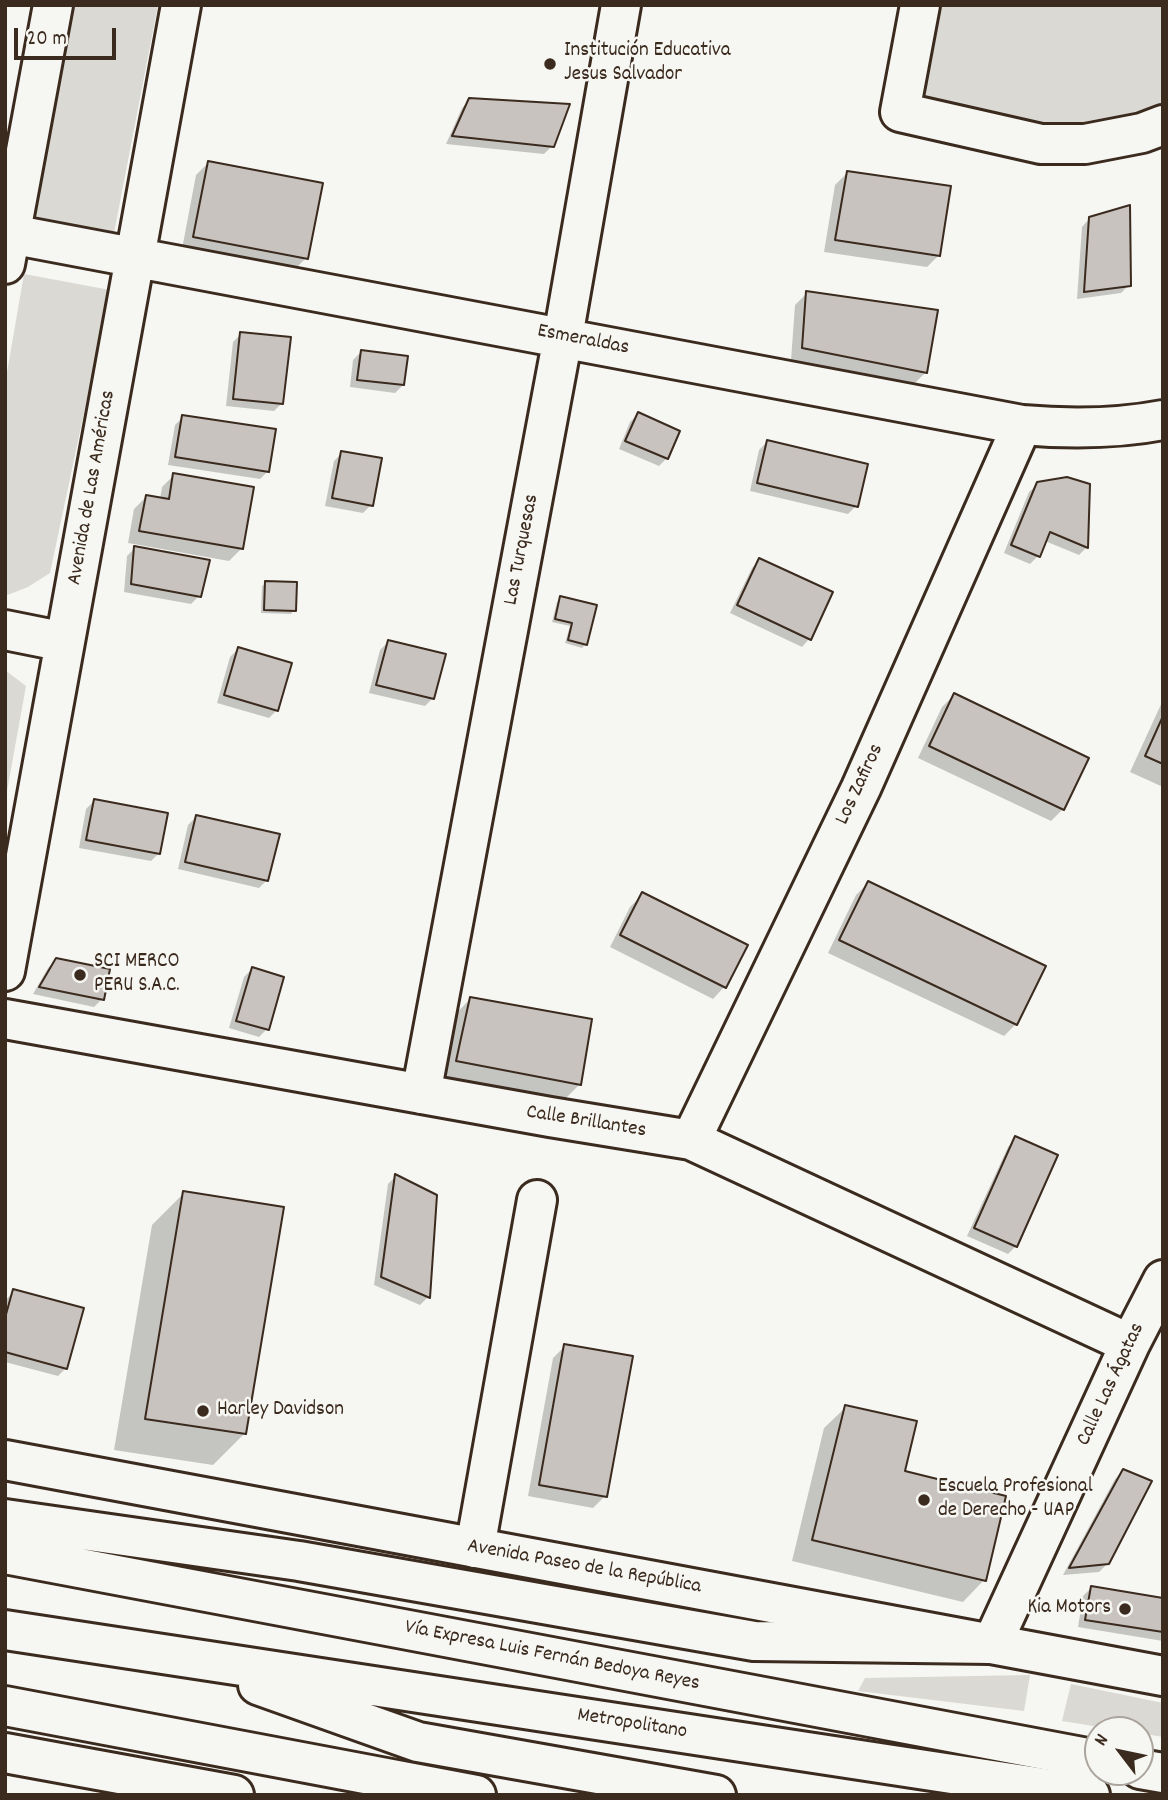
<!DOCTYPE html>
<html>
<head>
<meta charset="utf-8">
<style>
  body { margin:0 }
  #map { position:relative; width:1168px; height:1800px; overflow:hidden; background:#f6f6f2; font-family:Dekko,sans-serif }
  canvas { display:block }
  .frame { position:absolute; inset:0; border:7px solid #3b2a1e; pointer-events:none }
  .north { position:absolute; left:1084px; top:1716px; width:70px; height:70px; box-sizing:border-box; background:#f6f6f2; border:2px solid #aba49d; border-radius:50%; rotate:302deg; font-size:19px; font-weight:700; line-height:28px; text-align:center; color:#3b2a1e }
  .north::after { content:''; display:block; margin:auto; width:24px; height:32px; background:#3b2a1e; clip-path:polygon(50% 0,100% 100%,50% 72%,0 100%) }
  .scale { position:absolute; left:14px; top:28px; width:102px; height:32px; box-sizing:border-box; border:4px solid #3b2a1e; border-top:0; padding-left:9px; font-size:21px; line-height:24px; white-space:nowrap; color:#3b2a1e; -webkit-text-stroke:5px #f6f6f2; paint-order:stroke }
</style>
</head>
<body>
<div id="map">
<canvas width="1168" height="1800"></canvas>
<div class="frame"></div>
<div class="north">N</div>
<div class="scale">20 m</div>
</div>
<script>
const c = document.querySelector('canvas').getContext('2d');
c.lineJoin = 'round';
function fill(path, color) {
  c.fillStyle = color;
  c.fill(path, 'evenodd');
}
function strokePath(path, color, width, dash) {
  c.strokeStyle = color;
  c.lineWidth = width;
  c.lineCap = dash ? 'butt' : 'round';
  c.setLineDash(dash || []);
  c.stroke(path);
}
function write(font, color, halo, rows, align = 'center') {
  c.font = font + ' Dekko,sans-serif';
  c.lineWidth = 5;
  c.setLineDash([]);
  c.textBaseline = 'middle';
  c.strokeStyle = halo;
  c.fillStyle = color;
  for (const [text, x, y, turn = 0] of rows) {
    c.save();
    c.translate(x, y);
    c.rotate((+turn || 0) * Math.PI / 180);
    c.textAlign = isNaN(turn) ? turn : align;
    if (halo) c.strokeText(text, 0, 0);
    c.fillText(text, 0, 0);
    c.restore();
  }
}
fill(new Path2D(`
  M70,5H158L114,233L32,217Z
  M936,5H1163V103L1141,111L1051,128L917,102Z
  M24,274L110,290L50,573L28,587L5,596V384Z
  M5,670L26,686L5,802Z
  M1030,1675L1024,1711L858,1691L865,1678Z
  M1071,1684L1163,1703V1737L1140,1733V1730H1119L1062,1721Z`), '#dad9d3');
fill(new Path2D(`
  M470,99L552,146L544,154L446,144L462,108Z
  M208,163L306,258L294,270L182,249L196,175Z
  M848,172L939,255L927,267L824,252L835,185Z
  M1090,218L1129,285L1121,293L1077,299L1082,227Z
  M807,293L925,373L913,385L791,360L795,305Z
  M241,334L282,403L274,411L226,406L233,342Z
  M361,352L403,385L395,393L350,387L353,360Z
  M638,414L667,458L659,466L619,449L630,422Z
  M183,417L268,471L260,479L168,465L175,425Z
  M767,442L856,506L848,514L750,491L759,450Z
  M342,453L371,505L363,513L325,506L334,461Z
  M174,475L241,549L229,561L128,543L134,509L146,497L160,499L162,487Z
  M1038,484L1087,547L1079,555L1045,541L1038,556L1030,564L1004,553L1029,492Z
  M135,548L199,596L191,604L124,592L127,556Z
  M760,560L809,639L802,647L730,613L752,568Z
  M266,583L294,610L291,614L261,613L262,586Z
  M561,598L586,644L582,648L565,643L570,626L552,622L557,602Z
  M388,642L433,698L425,706L369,693L380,650Z
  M238,649L277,710L269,718L217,703L230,657Z
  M954,695L1063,809L1051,821L918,758L942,707Z
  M1163,700V787L1130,772Z
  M94,801L159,853L151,861L79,848L86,809Z
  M196,817L267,880L259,888L178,869L188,825Z
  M868,883L1016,1024L1004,1036L828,953L856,895Z
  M642,895L725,986L713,999L610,947L630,907Z
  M57,960L102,999L94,1007L33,994L48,968Z
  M252,969L267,1029L259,1037L229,1028L244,977Z
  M470,999L580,1084L558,1106L435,1082L449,1021Z
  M1016,1139V1246L1008,1254L967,1236L1008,1147Z
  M396,1176L435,1196L428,1297L420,1305L374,1285L388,1184Z
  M184,1193L244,1434L213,1465L114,1450L152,1225Z
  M14,1291L66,1368L58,1376L5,1362V1301Z
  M565,1346L605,1496L593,1508L528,1496L553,1358Z
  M846,1407L903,1473L984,1580L963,1602L792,1561L824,1428Z
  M1123,1471L1108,1563L1099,1572L1063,1575L1115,1479Z
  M1091,1588L1163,1600V1641L1078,1627L1083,1596Z`), '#0003');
const building = new Path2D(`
  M469,98L570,104L554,147L452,136Z
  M208,161L323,183L308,259L193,237Z
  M847,171L951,186L940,256L835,240Z
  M1130,205L1131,286L1084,292L1089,217Z
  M806,291L938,310L927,373L802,348Z
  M240,332L291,337L283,404L233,399Z
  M361,350L408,356L404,385L357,380Z
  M638,412L680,431L668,459L625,441Z
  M182,415L276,429L269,472L175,457Z
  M767,440L868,464L858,507L757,483Z
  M341,451L382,458L373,506L332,498Z
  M173,473L254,487L243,549L139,531L146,495L169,499Z
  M1067,477L1090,484L1088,548L1050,532L1040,557L1011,545L1037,482Z
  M134,546L210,560L201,597L131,584Z
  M759,558L833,592L811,640L737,605Z
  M265,581L297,582L296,611L264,610Z
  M560,596L597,605L587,645L568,640L572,623L555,619Z
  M388,640L446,654L434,699L376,685Z
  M238,647L292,663L278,711L224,695Z
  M954,693L1089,758L1064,810L929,746Z
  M1163,716V764L1145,756Z
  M94,799L168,813L160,854L86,840Z
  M196,815L280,834L268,881L185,862Z
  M868,881L1046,966L1017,1025L839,940Z
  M642,892L748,945L726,988L620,935Z
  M56,958L110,969L104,1000L39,987Z
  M252,967L284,977L269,1030L236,1021Z
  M470,997L592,1019L581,1085L456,1061Z
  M1015,1136L1058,1155L1017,1247L974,1228Z
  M395,1174L437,1195L430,1298L381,1277Z
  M183,1191L284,1207L246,1434L145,1419Z
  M13,1289L84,1308L67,1369L5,1352V1318Z
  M564,1344L633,1356L607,1497L539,1485Z
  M845,1405L917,1421L905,1471L1006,1496L986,1581L812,1540Z
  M1123,1469L1152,1481L1109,1564L1069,1568Z
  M1091,1586L1163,1598V1632L1085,1620Z`);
fill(building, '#c8c3be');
strokePath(building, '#3b2a1e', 2);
const minor = new Path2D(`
  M920,5L900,112L1041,144H1085L1142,133L1163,125
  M5,233L1022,425C1069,429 1116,429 1163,420
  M5,264L53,5
  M5,630L65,642
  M5,971L181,5
  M5,1019L550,1117L691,1140L1130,1344
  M421,1094L563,337L621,5
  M691,1140L861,788L1022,425
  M475,1548L537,1200
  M5,1630L1090,1795
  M992,1644L1130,1344L1163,1280
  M258,1685L418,1742L716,1795`);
const major = new Path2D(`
  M5,1460L1163,1676`);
const highway = new Path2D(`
  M5,1519L299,1561L754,1641L992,1644
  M5,1554L1098,1760
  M5,1706L476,1795
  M5,1753L234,1795
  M1140,1769L1163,1773`);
strokePath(minor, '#3b2a1e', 44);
strokePath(major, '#3b2a1e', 44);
strokePath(highway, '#3b2a1e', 44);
strokePath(minor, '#f6f6f2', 38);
strokePath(major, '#f6f6f2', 38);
strokePath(highway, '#f6f6f2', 38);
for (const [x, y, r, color] of [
  [550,64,7,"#3b2a1e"],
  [80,975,7,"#3b2a1e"],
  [203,1411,7,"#3b2a1e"],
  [924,1500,7,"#3b2a1e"],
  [1125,1609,7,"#3b2a1e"]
]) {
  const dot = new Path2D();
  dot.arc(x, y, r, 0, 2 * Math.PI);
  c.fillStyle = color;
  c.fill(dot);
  strokePath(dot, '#f6f6f2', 2.5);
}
write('21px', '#3b2a1e', '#f6f6f2', [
  ["Institución Educativa",564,52],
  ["Jesus Salvador",564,76],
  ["SCI MERCO",94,963],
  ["PERU S.A.C.",94,987],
  ["Harley Davidson",217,1411],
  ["Escuela Profesional",938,1488],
  ["de Derecho - UAP",938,1512],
  ["Kia Motors",1111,1609,"right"]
], 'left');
write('21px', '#3b2a1e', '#f6f6f2', [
  ["Esmeraldas",583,341,11],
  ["Avenida de Las Américas",93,488,-80],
  ["Las Turquesas",523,550,-79],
  ["Los Zafiros",861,785,-65],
  ["Calle Brillantes",586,1123,9],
  ["Calle Las Ágatas",1112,1385,-65],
  ["Avenida Paseo de la República",584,1568,10],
  ["Vía Expresa Luis Fernán Bedoya Reyes",552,1657,11],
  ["Metropolitano",632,1725,9]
]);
</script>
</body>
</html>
